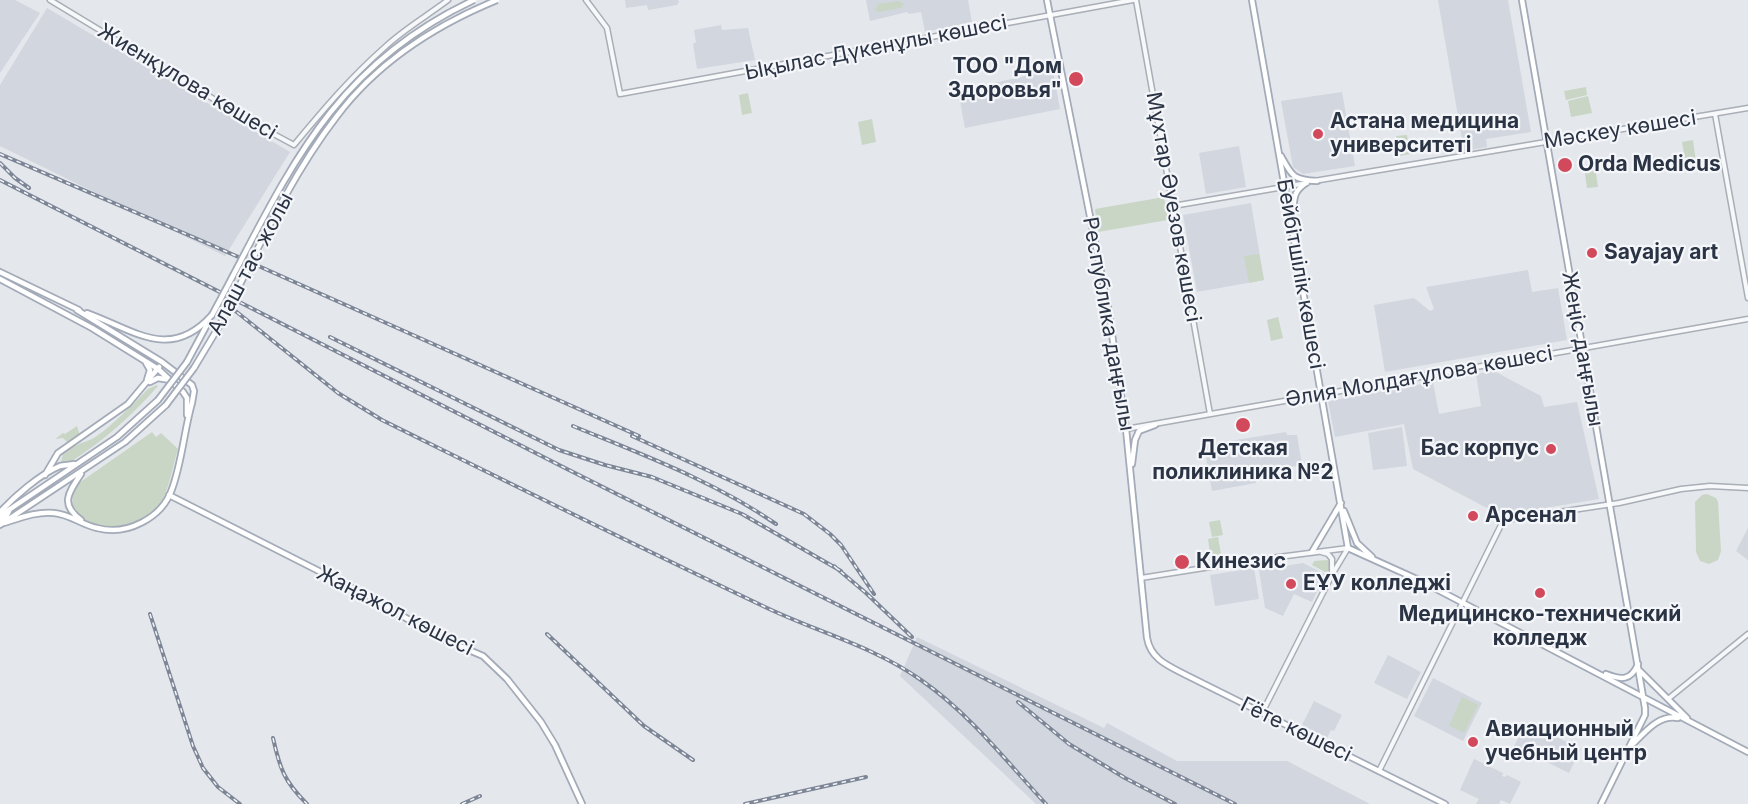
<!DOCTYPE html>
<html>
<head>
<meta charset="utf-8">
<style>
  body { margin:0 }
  canvas { display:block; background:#e4e7ec }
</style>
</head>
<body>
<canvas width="1748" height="804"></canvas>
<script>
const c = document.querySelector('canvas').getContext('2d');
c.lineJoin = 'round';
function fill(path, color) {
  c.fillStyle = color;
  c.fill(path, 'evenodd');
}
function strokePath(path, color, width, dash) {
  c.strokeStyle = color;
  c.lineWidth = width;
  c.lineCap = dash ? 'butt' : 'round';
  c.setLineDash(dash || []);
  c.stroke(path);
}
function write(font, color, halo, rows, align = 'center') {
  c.font = font + ' Inter,sans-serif';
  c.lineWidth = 4.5;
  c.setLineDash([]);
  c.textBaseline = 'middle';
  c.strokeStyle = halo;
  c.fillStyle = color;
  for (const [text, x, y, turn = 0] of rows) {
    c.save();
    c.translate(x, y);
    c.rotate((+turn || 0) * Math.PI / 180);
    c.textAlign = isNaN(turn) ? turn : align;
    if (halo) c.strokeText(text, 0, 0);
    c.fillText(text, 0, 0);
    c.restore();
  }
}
fill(new Path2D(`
  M0,0H15L40,13L0,73Z
  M625,0H678L679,2L677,5L648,10L647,5L626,8Z
  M866,0H968L972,22L925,32L921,12L909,14L907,12L870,21Z
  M1438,0H1508L1531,132L1486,139L1487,147L1464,151Z
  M47,8L290,152L225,256L0,146V85Z
  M721,25L722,30L748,28L755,60L697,69L693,44L696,42L694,30Z
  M1051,59L1060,109L965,128L958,91L1025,76V64Z
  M1342,92L1355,166L1303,174L1293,167L1281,101Z
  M1239,146L1246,187L1206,194L1199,153Z
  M1251,203L1264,280L1197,292L1183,215Z
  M1528,270L1532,292L1558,288L1567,340L1385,372L1374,305L1414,298L1430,311L1434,309L1426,287Z
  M1494,371L1541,396L1544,407L1577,402L1599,499L1510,514L1485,507L1413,469L1404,424L1335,437L1328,401L1433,382L1439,414L1481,406L1476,374Z
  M1402,427L1407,466L1373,470L1368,433Z
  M1286,432L1287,435H1297L1302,465L1255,473L1256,483L1212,491L1204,445Z
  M1748,528V560L1736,551Z
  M1303,563L1325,574L1312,602L1294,594L1283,616L1265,608L1259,570Z
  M1254,568L1259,599L1215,606L1210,575Z
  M917,637L1104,728L1107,723L1177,761H1287L1370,804H1036L900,676Z
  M1388,655L1421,672L1407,699L1374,683Z
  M1433,678L1482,703L1463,741L1414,716Z
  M1314,701L1342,715L1334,731L1331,730L1327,738L1302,725Z
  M1527,722L1581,749L1569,773L1514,746Z
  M1474,759L1503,773L1502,776L1505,777L1507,775L1521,782L1510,804L1501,800L1499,804H1476L1479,799L1460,790Z`), '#d2d6de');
fill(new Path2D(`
  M899,1L904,4L901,8L879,12L875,10L878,4Z
  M1586,87L1587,95L1566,100L1564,91Z
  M748,93L752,113L742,115L739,95Z
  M1588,96L1592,113L1571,117L1568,101Z
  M872,119L876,142L862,145L858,122Z
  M1407,135L1410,154L1400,156L1396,136Z
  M1693,140L1696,162L1686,164L1682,142Z
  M1595,166L1598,187L1587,188L1584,167Z
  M1164,197L1168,220L1098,232L1095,209Z
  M1259,254L1264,280L1249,283L1244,256Z
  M1278,317L1283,338L1271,341L1267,320Z
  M157,385L158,386C132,416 103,441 69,463L61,462L63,453C72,446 82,443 92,439C106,432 136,401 148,389Z
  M77,426L80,436L68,443L63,438L55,439L63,433L65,434Z
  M152,432L156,437L161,433L178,449C173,465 170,484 163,499C150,523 107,536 84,520C79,516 75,510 72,505L73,491L79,483Z
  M1707,494L1716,498L1718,502L1721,551L1718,560L1709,564L1700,561L1696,552L1695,502L1702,495Z
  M1220,520L1223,535L1212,537L1209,522Z
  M1218,537L1222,559L1211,560L1208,539Z
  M1327,560L1331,561L1332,567L1327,573L1312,565L1314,561Z
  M1462,697L1478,705L1464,733L1449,726Z`), '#c9d6c5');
const minor = new Path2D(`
  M50,0L255,124L294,145C323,110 351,77 385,47C404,29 427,16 448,0
  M586,0L607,28L620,94L1133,0
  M1136,0L1210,414
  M1715,114L1748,298
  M1314,181L1748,108
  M1173,206L1307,183
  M1126,429L1748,319
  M1321,552L1328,554L1332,559V571
  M1141,578L1248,561L1348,548
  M1668,699L1748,634
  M1262,713L1333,573L1348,548
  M1379,771L1502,523L1506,520L1619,503L1681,489L1710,486L1748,488`);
const major = new Path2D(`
  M1047,0L1108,307L1126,429L1147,638C1151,660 1169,666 1188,676L1445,804
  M1252,0L1348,548L1421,581L1748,752
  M1522,0L1645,708V715L1640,725L1601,804
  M1281,156C1292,176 1293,180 1317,181
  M1291,219C1297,201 1289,195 1306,183
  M0,272L79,310
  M0,279L92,328L158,369L183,392L187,398V415
  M87,313C134,330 170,362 212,315
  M187,362L209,321
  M146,363L150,370L147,380
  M194,368L221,323
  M150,382L158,378L170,380
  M1132,464L1135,440L1139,431L1155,425
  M45,475L58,453L128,404L159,367
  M169,495L374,599L436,636L483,656L507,679L541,722L555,745L582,804
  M1344,511L1357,543L1372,557
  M0,512C14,497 40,474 60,466C64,465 69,465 74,464
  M0,516L117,437L158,400
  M81,520C59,504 69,492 81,474
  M0,521L6,517L10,509
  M4,523C20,518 37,511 54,513C69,514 82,525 97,528C127,536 162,518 172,489C182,462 184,431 192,403L194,391L192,385L162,362L77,310
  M0,525L125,442L166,405
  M1312,552L1341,503
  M1640,671L1687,718
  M1606,674C1621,680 1631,681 1638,664
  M1633,744C1645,732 1659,714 1678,718`);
strokePath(minor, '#a9aeb7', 7);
strokePath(major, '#a3abb8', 8);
strokePath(minor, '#f7f8fa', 4);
strokePath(major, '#fff', 4.5);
const rail = new Path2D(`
  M0,154L216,247L639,436
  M0,163L15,178L29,188
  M0,180L567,469L1235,804
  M223,301L338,393L382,420C509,483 637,546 765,607C817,632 873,646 921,680C970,714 1006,761 1046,804
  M330,337L559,450L605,465L652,477L742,514L841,571
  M573,426C643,455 714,481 776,524
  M632,436L804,514L830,534L841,545L874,594
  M834,566L866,593L912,637
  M150,614L193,746L203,768L218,787L240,804
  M547,634L644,726L693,760
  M1018,702L1069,744L1125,778L1175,804
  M273,738C280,769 284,781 307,804
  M462,804L480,796
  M745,804L866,777`);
strokePath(rail, '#7d8696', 4);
strokePath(rail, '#f4f6f9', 1.5, [4.5]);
const majorBridge = new Path2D(`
  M212,315C285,181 325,70 474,0
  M221,323C256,253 289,178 337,116C377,63 436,25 497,0
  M158,400L187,362
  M166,405L194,368`);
strokePath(majorBridge, '#a3abb8', 8, []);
strokePath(majorBridge, '#fff', 4.5);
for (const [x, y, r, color] of [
  [1076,79,8,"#d1495b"],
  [1318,134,6,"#d1495b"],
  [1565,165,8,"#d1495b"],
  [1592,253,6,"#d1495b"],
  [1243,425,8,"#d1495b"],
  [1551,449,6,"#d1495b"],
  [1473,516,6,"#d1495b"],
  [1182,562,8,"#d1495b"],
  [1291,584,6,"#d1495b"],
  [1540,593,6,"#d1495b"],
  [1473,742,6,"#d1495b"]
]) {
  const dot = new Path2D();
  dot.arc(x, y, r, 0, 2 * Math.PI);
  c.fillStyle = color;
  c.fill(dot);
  strokePath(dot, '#f4f6f9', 2);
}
write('21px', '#2b3445', '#f4f6f9', [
  ["Ықылас Дүкенұлы көшесі",876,48,-11],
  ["Жиенқұлова көшесі",187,82,31],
  ["Мәскеу көшесі",1620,130,-9],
  ["Мұхтар Әуезов көшесі",1173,207,80],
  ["Алаш тас жолы",251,264,-62],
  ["Бейбітшілік көшесі",1300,274,80],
  ["Республика даңғылы",1108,324,80],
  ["Жеңіс даңғылы",1582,349,80],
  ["Әлия Молдағұлова көшесі",1419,377,-10],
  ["Жаңажол көшесі",395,611,27],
  ["Гёте көшесі",1296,730,26]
]);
write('bold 21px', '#2b3445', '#f4f6f9', [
  ["ТОО \"Дом",1062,67,"right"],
  ["Здоровья\"",1062,91,"right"],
  ["Астана медицина",1330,122],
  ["университеті",1330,146],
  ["Orda Medicus",1578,165],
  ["Sayajay аrt",1604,253],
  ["Детская",1243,449,"center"],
  ["поликлиника №2",1243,473,"center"],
  ["Бас корпус",1539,449,"right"],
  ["Арсенал",1485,516],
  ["Кинезис",1196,562],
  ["ЕҰУ колледжі",1303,584],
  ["Медицинско-технический",1540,615,"center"],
  ["колледж",1540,639,"center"],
  ["Авиационный",1485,730],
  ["учебный центр",1485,754]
], 'left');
</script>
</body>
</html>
